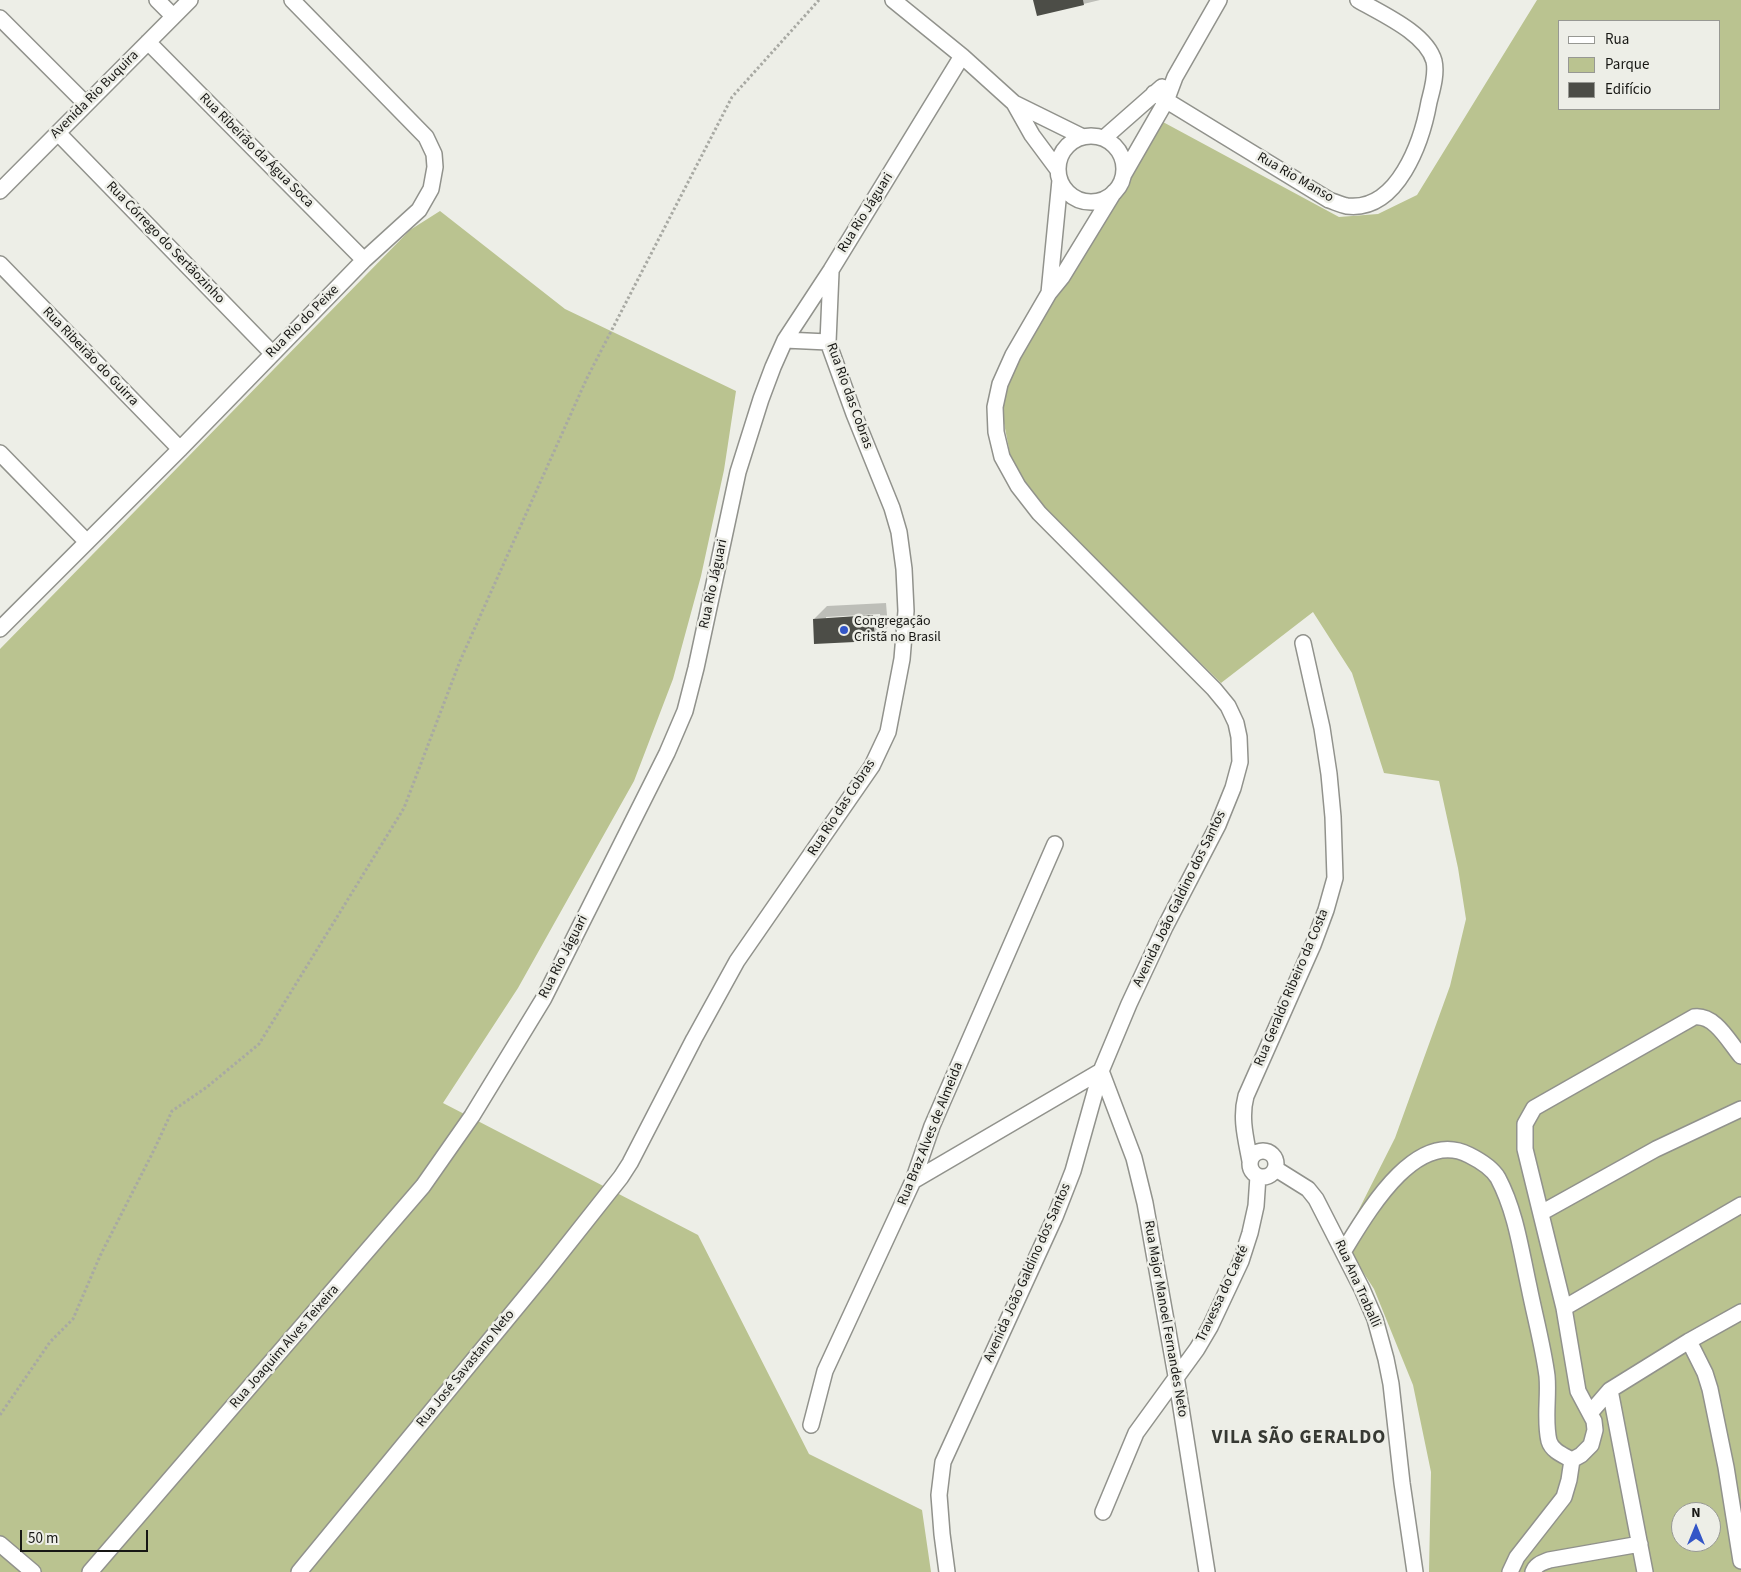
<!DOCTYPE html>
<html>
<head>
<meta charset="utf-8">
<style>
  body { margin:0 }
  #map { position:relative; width:1741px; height:1572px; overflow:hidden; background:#edeee7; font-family:"Source Sans 3",sans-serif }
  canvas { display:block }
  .legend { position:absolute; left:1558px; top:20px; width:162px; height:90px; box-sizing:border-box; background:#edeee7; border:1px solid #979893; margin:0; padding:6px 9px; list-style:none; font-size:15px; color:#171714 }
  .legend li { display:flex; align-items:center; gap:10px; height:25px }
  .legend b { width:25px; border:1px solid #979893 }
  .north { position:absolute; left:1671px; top:1502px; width:50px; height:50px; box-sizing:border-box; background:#edeee7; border:1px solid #979893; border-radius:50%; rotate:0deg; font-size:14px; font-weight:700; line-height:20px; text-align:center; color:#171714 }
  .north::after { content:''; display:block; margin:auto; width:18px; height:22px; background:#3356c7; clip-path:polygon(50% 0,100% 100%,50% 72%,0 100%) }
  .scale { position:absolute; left:20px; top:1530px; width:128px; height:22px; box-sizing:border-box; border:2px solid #171714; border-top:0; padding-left:6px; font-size:15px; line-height:18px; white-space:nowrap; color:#171714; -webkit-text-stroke:4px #edeee7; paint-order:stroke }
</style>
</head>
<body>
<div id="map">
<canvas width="1741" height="1572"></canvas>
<ul class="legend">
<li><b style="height:6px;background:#fff"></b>Rua</li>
<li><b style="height:14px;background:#bac390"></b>Parque</li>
<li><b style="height:14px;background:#4c4d47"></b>Edifício</li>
</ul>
<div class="north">N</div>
<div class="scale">50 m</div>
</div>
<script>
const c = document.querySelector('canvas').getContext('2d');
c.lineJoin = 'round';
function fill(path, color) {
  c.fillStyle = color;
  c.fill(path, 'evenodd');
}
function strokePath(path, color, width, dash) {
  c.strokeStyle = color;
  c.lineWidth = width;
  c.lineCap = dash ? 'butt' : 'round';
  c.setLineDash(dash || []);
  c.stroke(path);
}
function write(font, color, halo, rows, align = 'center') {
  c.font = font + ' "Source Sans 3",sans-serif';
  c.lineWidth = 5;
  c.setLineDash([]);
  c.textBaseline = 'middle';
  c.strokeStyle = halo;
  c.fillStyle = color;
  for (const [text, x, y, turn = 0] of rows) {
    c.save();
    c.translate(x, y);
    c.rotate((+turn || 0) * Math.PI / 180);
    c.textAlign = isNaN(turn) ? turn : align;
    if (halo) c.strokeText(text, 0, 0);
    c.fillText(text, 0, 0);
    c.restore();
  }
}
fill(new Path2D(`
  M1537,0H1741V1572H1429L1431,1472L1413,1385L1374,1289L1343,1241L1395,1138L1450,986L1466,919L1458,868L1439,781L1384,773L1352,673L1313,612L1221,683L1035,501L1011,459L1001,408L1013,355L1052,298L1163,122L1339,217L1378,214L1417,195ZM1560,21H1720V109H1560ZM1681,1512H1711V1542H1681Z
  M440,211L565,309L736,391L724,470L701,576L673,679L634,781L518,988L443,1103L698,1235L809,1454L922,1510L931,1572H0V649L410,230Z`), '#bac390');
fill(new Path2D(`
  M1035,0H1100L1038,15Z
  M886,603L888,627L875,640L814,619L827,606ZM880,614V616L826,619V617Z`), '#0003');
fill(new Path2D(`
  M1033,0H1083L1084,5L1037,16Z
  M873,615L875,641L814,644L813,619Z`), '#4c4d47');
const minor = new Path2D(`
  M157,0L173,16
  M893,0L962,56L1014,103L1083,137
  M0,18L86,104
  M148,42L364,260
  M1154,93L1329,200C1335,202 1341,205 1347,206C1398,212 1422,141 1429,102C1432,90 1437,74 1434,61C1426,33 1382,14 1358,0
  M1014,103L1032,135L1058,170
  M58,133L272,353
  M1058 169a33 33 0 1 1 66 0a33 33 0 1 1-66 0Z
  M1104,138L1162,87
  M1124,174L1166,101L1175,77L1219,0
  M0,191L190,0
  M0,264L180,449
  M1049,293L1060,180
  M785,340L828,342
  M0,453L87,542
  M0,629L180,449L364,260L419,210L431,189L435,167L434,154L426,137L292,0
  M1101,1071L1134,1158L1145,1203L1176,1376L1207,1572
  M1250 1164a13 13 0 1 1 26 0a13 13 0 1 1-26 0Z
  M1250,1161C1246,1139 1240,1118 1246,1096L1313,945L1326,910L1335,878L1333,817L1329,774L1322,728L1303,643
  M1276,1169L1308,1189L1316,1199L1362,1289L1375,1319L1386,1359L1391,1384L1402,1483L1415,1572
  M913,1181L1101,1071
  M1541,1213L1656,1149L1741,1109
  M1343,1252C1366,1215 1415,1127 1469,1155C1479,1160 1492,1168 1498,1178C1516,1212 1521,1251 1529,1287C1535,1317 1543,1346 1547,1376C1549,1397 1544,1420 1549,1441C1552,1451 1563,1455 1572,1460
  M1564,1308L1741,1205
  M1689,1341L1705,1373L1710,1389L1726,1467L1741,1561
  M1610,1390L1645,1572
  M1590,1413L1610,1390L1689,1341L1741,1312
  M811,1425L825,1371L913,1181L932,1126L1055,844
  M1572,1460L1581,1455L1591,1445L1595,1430L1594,1421L1578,1391L1564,1308L1525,1149V1124L1534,1108L1694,1017C1715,1014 1729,1042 1741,1056
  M1103,1512L1136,1433L1197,1349L1210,1327L1241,1261L1250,1233L1256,1206L1258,1176
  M0,1544L33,1572
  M90,1572L423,1186L472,1116L544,998L667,753L685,711L696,668L738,472L761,399L773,367L785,340L831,270L962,56
  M299,1572L545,1273L621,1177L630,1163L694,1039L737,961L872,766L888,732L902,659L906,611L904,569L899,532L892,508L854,414L828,342L831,272
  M947,1572L942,1534L939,1495L943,1462L1055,1217L1073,1171L1101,1071L1129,1004L1165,927L1218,825L1233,788L1240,762L1239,737L1236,723L1228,706L1214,689L1039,513L1018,486L1002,457L996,432L995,407L1000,384L1013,355L1049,293L1062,277L1114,192
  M1510,1572L1517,1557L1564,1497L1569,1480L1572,1460
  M1533,1572C1536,1564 1542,1563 1549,1560L1640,1544`);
strokePath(minor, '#91928c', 18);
strokePath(new Path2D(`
  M0,1415L50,1342L73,1319L100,1256L154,1150L172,1111L207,1087L259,1044L404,808L460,661L587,378L732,97L819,0`), '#a8a9a3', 3, [2.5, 2.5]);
strokePath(minor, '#fff', 15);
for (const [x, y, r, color] of [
  [844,630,5,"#3356c7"]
]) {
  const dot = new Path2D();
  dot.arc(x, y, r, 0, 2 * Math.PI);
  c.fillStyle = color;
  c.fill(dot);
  strokePath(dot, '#edeee7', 2);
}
write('14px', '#171714', '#edeee7', [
  ["Avenida Rio Buquira",95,95,-45],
  ["Rua Ribeirão da Água Soca",256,151,45],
  ["Rua Rio Manso",1295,178,30],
  ["Rua Rio Jáguari",866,213,-58],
  ["Rua Córrego do Sertãozinho",165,243,46],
  ["Rua Rio do Peixe",303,322,-45],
  ["Rua Ribeirão do Guirra",90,357,46],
  ["Rua Rio das Cobras",849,396,70],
  ["Rua Rio Jáguari",714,584,-78],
  ["Rua Rio das Cobras",842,808,-57],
  ["Avenida João Galdino dos Santos",1180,899,-64],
  ["Rua Rio Jáguari",564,957,-63],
  ["Rua Geraldo Ribeiro da Costa",1292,988,-67],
  ["Rua Braz Alves de Almeida",931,1134,-68],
  ["Avenida João Galdino dos Santos",1028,1273,-66],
  ["Rua Ana Traballi",1357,1284,66],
  ["Travessa do Caeté",1223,1294,-65],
  ["Rua Major Manoel Fernandes Neto",1165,1319,80],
  ["Rua Joaquim Alves Teixeira",285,1347,-49],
  ["Rua José Savastano Neto",466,1369,-51]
]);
write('14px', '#171714', '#edeee7', [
  ["Congregação",854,622],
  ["Cristã no Brasil",854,638]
], 'left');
c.letterSpacing = '1px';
write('bold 19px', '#373933', '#edeee7', [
  ["VILA SÃO GERALDO",1299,1439]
]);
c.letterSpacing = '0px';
</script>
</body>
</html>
